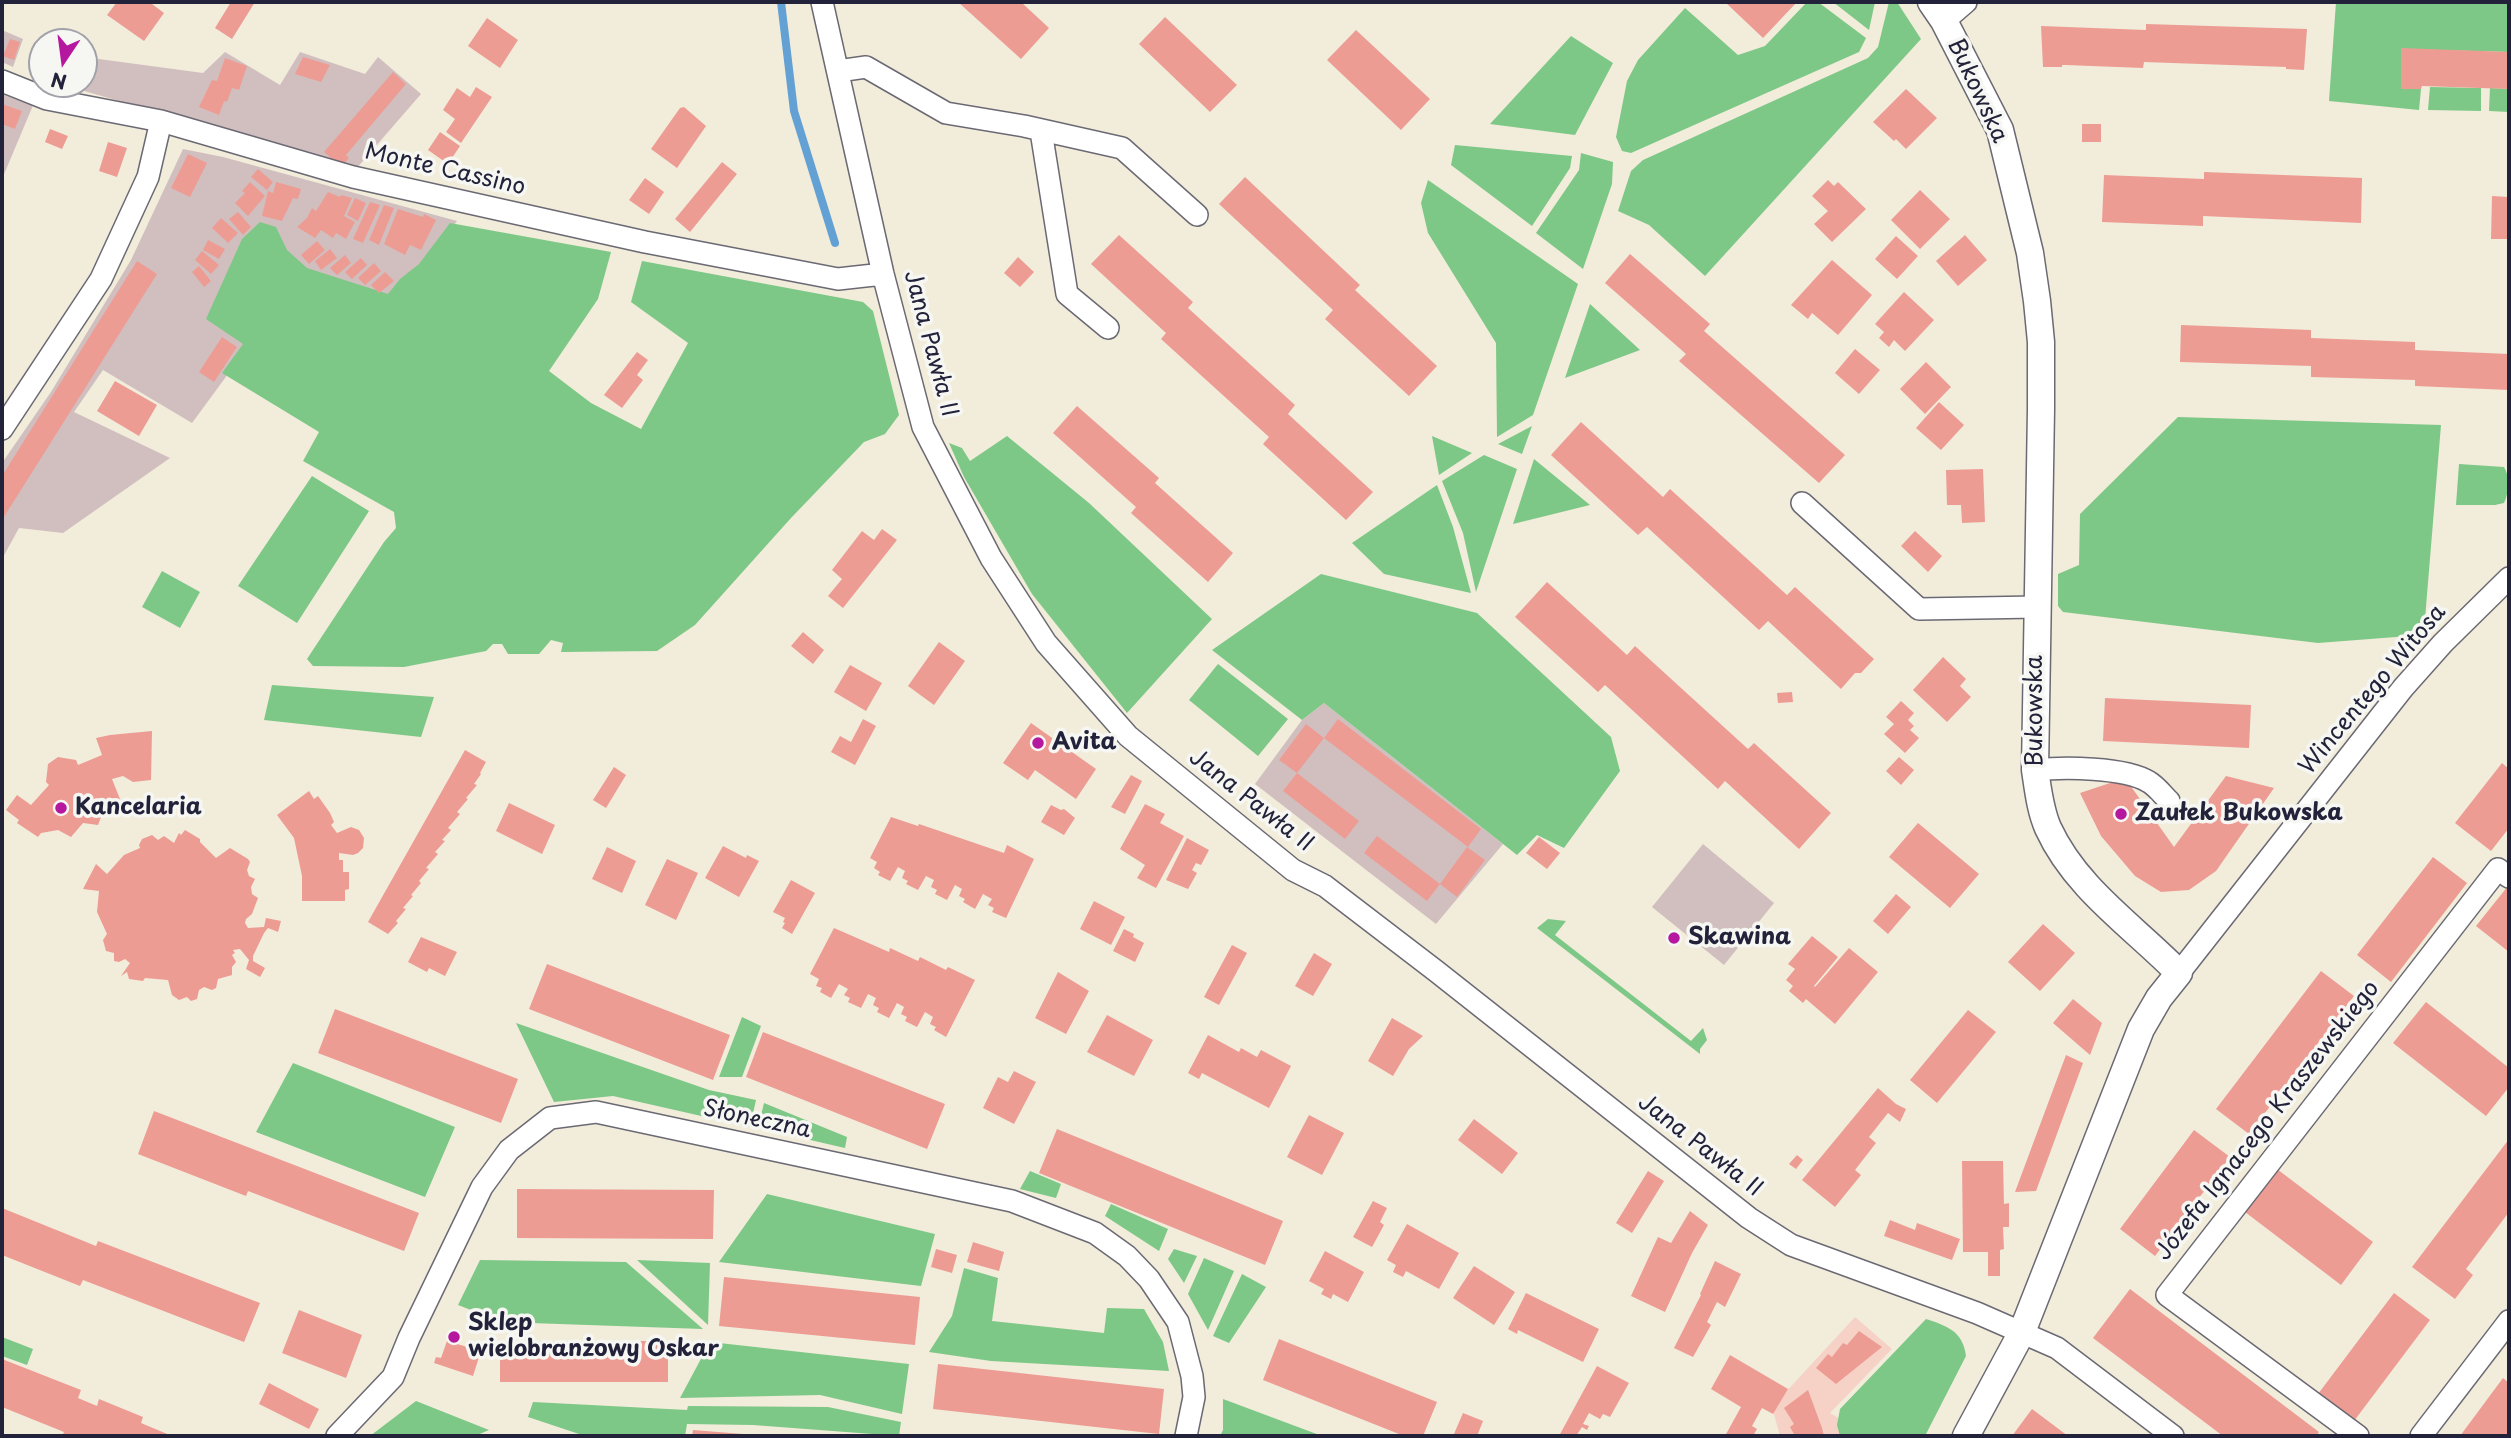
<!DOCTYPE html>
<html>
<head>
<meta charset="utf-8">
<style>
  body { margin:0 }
  #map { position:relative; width:2511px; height:1438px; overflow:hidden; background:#f2ecdb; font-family:"Playpen Sans",sans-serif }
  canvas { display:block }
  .frame { position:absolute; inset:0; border:4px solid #22223b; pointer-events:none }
  .north { position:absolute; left:28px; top:28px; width:70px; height:70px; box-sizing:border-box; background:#f6f6f2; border:2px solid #a1a1a9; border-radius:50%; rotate:193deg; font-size:19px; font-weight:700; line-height:28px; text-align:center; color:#22223b }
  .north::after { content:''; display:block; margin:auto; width:24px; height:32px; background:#b5179e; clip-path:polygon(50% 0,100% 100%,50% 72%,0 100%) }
</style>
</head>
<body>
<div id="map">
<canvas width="2511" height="1438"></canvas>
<div class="frame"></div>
<div class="north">N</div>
</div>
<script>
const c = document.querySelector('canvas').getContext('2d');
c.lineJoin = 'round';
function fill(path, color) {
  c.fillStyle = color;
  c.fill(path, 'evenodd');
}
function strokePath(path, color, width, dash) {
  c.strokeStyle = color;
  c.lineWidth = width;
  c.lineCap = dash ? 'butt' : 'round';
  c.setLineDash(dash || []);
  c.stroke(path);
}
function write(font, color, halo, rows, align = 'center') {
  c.font = font + ' "Playpen Sans",sans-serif';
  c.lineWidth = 7;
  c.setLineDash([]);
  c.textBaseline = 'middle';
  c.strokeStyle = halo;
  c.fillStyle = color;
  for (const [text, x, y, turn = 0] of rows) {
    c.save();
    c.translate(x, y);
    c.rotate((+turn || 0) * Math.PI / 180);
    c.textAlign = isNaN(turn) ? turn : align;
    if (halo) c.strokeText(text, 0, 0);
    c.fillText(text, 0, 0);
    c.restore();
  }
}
fill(new Path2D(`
  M1855,1317L1892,1349L1830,1413L1848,1424L1850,1436H1780L1772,1407Z`), '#f6d1c6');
fill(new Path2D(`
  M2,30L23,39L13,67L2,62Z
  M225,52L280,85L300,52L365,74L378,57L421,94L356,169L60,84H84V57L203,73Z
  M2,90L34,103L2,179Z
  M183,149L223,157L457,221L396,302L250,344L192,423L103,370L74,412L170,458L63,533L19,528L2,559V463L51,392L131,260Z
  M1324,703L1503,844L1436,924L1255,784L1302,720Z
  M1703,844L1774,903L1724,965L1652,907Z`), '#d1bfbf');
fill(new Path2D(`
  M1807,2H1818L1866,38L1859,52L1631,153L1622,151L1616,137L1627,81L1638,60L1685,8L1738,55L1765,46Z
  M1833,2H1875L1869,30Z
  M1889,2H1897L1921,39L1705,276L1649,225L1618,211L1631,171L1643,160L1868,58L1878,47Z
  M2336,2H2509V52L2401,49L2402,89H2421L2419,110L2329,101Z
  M1571,36L1613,63L1575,135L1490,124Z
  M2430,87L2481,88V111L2428,110Z
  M2490,88L2509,89V112L2489,111Z
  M1455,145L1572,156L1570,168L1532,226L1451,165Z
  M1581,153L1613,162L1612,184L1583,269L1536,233L1579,170Z
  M1428,180L1578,284L1533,415L1497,437L1496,343L1428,233L1421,203Z
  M260,222L276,227L287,250L307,268L388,294L400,279L419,264L450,223L611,252L598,299L549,371L591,403L641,429L688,343L631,302L642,261L863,302L873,311L899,415L885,434L864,442L791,518L695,625L657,651L561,652L563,643L551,640L539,654H508L502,644H493L486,651L404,667L313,666L307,659L384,542L396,528L394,512L303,461L319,432L222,373L243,344L206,319L242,239Z
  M1590,304L1640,350L1565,378Z
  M2178,417L2441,425L2425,619L2409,636L2318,643L2063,612L2058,606V574L2079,565L2080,514Z
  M1532,426L1522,454L1498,444Z
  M1007,436L1089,503L1212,619L1127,713L1032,594L964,477L949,443L962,448L970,461Z
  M1432,436L1472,453L1439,475Z
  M1484,455L1517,469L1476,592L1463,533L1442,481Z
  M1534,459L1590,505L1513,524Z
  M2459,464L2504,467C2510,476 2509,493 2504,503L2495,505H2456Z
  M312,476L369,511L297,623L238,586Z
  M1437,485L1453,527L1471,593L1384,574L1352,543Z
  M162,571L200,592L180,628L142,607Z
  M1321,574L1477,613L1611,737L1620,771L1564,848L1537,835L1517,855L1324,703L1302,720L1212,650Z
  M1218,664L1288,719L1258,756L1189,700Z
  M272,685L434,697L421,737L264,720Z
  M1548,919L1566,921L1555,935L1691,1041L1703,1028L1707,1040L1700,1049V1054L1537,928Z
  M742,1017L761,1026L742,1077H719Z
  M516,1023L709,1090L756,1100L750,1127L613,1096L554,1102Z
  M293,1063L455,1127L425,1197L256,1132Z
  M764,1103L847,1137L845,1148L758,1128Z
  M1030,1171L1061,1184L1056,1198L1020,1189Z
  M767,1194L935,1234L921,1286L719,1262Z
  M1111,1204L1168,1229L1159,1251L1105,1216Z
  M1174,1249L1197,1256L1184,1283L1168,1259Z
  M1204,1258L1234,1271L1208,1330L1188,1294Z
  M480,1260L626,1262L703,1329L502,1322L458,1305Z
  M637,1260L710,1263L708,1325Z
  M964,1268L998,1278L992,1321L1104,1333L1107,1308L1144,1309L1163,1342L1169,1371L991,1361L929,1352L952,1316Z
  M1242,1274L1266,1287L1229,1343L1213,1336Z
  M1926,1319C1947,1326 1963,1331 1966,1356L1925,1436H1840L1837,1425L1840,1409Z
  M2,1337L33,1349L27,1365L2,1356Z
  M710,1342L909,1364L902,1414L820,1395L680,1398Z
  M1223,1399L1322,1436H1220L1223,1430Z
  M416,1401L489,1430L475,1436H370Z
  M533,1402L687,1410L688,1406L828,1407L901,1422L899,1436L753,1425L687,1424L685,1436H585L528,1417Z`), '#7dc886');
strokePath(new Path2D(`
  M781,2L794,111L835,243`), '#63a1d5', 8);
fill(new Path2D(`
  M117,2H153L152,4L164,13L144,41L107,15Z
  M231,2H255L232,39L215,28Z
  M958,2H1021L1049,28L1021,59Z
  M1725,2H1794L1796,3L1763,38Z
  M1165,17L1237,85L1210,112L1139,44Z
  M487,18L518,40L500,68L468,46Z
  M2146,24L2307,29L2304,70L2286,69V67L2144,62L2143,68L2066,65H2062V67H2043L2041,26L2146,30Z
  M1356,30L1430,99L1401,130L1327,60Z
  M10,39L20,42L14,60L3,56Z
  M2401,48L2509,52V89L2422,86L2421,89H2401Z
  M303,57L330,65L321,82L295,74Z
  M225,58L247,66L239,90L232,88L227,102L224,101L219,115L199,107L212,80L217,81Z
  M393,72L406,84L346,155L349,158L341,167L324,152Z
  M476,87L492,97L461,143L446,132L455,119L443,110L457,88L470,97Z
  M1906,89L1937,118L1906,149L1896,139L1894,141L1873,122Z
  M2,104L22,111L15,129L2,124Z
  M684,107L706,126L677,168L651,149L680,108Z
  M2082,124H2101V142H2082Z
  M50,129L68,136L62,149L45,142Z
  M440,132L460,146L448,164L428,150Z
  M108,142L127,148L117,177L99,171Z
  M188,154L207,163L190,197L171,188Z
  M722,162L737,174L690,232L675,219Z
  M258,169L273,182L267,190L251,177Z
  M2204,172L2362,178L2361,223L2203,216V226L2102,222L2104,175L2204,179Z
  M1245,177L1360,285L1355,290L1437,366L1409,396L1325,319L1333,310L1219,204Z
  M645,178L664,192L649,214L629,200Z
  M1828,180L1834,186L1838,182L1866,209L1832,242L1814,224L1828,211L1812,196Z
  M250,182L265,196L248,216L235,203L245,193L242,191Z
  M276,182L301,189L298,199L293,198L282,221L262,216L268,191L273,193Z
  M1920,190L1950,219L1920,249L1891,220Z
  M328,192L340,197L341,195L352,198L344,216L355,222L346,239L336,233L333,238L321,230L315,238L297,227L307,218L312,208L316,211Z
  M2492,196L2509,197V239H2491Z
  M355,198L366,203L358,221L347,215Z
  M370,202L380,205L363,243L353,239Z
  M384,205L394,208L379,245L369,240Z
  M398,209L423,217L424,214L436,220L421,250L410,245L405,255L384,244Z
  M238,212L251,227L243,235L229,219Z
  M221,218L238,233L228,243L212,228Z
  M1119,235L1193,302L1188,308L1295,405L1288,414L1373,492L1346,520L1263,444L1269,437L1161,339L1166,333L1091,264Z
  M1965,235L1987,260L1958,286L1936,261Z
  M1896,236L1918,256L1897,279L1875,259Z
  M208,240L225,249L219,259L203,250Z
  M317,241L325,250L309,264L301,255Z
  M330,249L337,258L321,270L315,261Z
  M202,251L219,265L211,274L195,260Z
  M1630,254L1710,324L1704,331L1845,455L1819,483L1679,361L1686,354L1605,283Z
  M345,255L351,263L337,275L330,268Z
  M1018,257L1034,272L1020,287L1004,273Z
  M361,258L367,265L352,279L345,272Z
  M1832,260L1872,295L1838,335L1812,313L1808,319L1791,305Z
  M137,261L157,274L2,520V476Z
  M374,263L381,271L365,285L358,278Z
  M199,266L211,281L204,287L192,272Z
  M385,272L394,281L379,293L371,285Z
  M1904,292L1934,320L1905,351L1894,340L1889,347L1879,338L1884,332L1875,324Z
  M2181,325L2311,330V338L2415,342V350L2509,354V390L2415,386V380L2311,377V366L2180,362Z
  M222,337L237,347L214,382L199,372Z
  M1855,349L1880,370L1859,394L1835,373Z
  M637,352L648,360L637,375L643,380L622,408L604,395Z
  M1926,362L1951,387L1925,414L1900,389Z
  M115,381L157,405L139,436L97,411Z
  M1939,402L1964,425L1941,450L1916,428Z
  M1077,406L1159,478L1155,483L1233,553L1208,582L1131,513L1136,507L1053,433Z
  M1581,422L1663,497L1670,489L1787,595L1795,587L1874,659L1861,673H1855L1841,689L1768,621L1759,630L1647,527L1638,535L1551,455Z
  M1983,469L1985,522L1962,523L1961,505H1947L1946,470Z
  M882,529L897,540L843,608L828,596L842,579L832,570L862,531L874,540Z
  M1915,531L1942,556L1928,572L1901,546Z
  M1547,582L1627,655L1635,646L1748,749L1754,743L1831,813L1799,849L1725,781L1718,789L1605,685L1598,692L1515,617Z
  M803,632L824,650L813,664L791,646Z
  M939,642L965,661L934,705L908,686Z
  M1943,657L1966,679L1960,686L1971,697L1947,722L1913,690Z
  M850,665L882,683L866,711L834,692Z
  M1792,692L1793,702L1778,703L1777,693Z
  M2105,698L2251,705L2249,748L2103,741Z
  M1901,701L1914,713L1908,720L1914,726L1910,730L1919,738L1905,753L1884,734L1894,724L1886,717Z
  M863,719L876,726L855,765L831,752L840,736L851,742Z
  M1338,719L1481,829L1468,847L1324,738Z
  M1031,723L1096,769L1076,799L1035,770L1028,780L1003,763Z
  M1306,724L1324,738L1297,773L1359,821L1345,839L1283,791L1297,773L1279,760Z
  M152,731L151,780L133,782L123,776L112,779L122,804L103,812L98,825L83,823L71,837L58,830L41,833L38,837L17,823L19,820L6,810L17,795L31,805L49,785L46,782L48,764L58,757L76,760L78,765L102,755L96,738L110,735Z
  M465,750L486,762L480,773L481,774L474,784L477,785L466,798L468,799L457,812L460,814L448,828L451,830L442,840L445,841L435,852L438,854L426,868L429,869L419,881L421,883L411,895L413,896L403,908L406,909L396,921L398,923L388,934L368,922Z
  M1899,757L1914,770L1901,785L1886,771Z
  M2502,763L2509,769V828L2491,851L2455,823Z
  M614,767L626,775L606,808L593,800Z
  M1131,775L1142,781L1125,814L1111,807Z
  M2226,776L2274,788L2216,871L2189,890L2161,892L2135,876L2101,836L2080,793L2125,778L2174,847Z
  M309,791L314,799L318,796L330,813L334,822L331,825L337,833L351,827L359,830L364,838L363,848L358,853L353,855L339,853V860H343V872H349V889L345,890V901H302V876L294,838L277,815Z
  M509,803L555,825L542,854L496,831Z
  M1145,804L1165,814L1160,823L1184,836L1156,888L1137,878L1145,865L1120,849Z
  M1051,805L1061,810L1064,809L1075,818L1064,835L1041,822Z
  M891,817L918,826L919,824L1004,853L1007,845L1034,859L1006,918L992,912L994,908L988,905L992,899L983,894L975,909L963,902L965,899L959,896L962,889L955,885L947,900L935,894L937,890L931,887L934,880L926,876L918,890L906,884L908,881L902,878L905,871L898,867L890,881L878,875L880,872L874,868L877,862L870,858Z
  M1918,823L1979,874L1950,908L1889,857Z
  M185,830L200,839V842L216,858L230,848L248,859L250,862L247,870L249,876L255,879L251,887L252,894L258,898L252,914L246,919L245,923L248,928L264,927L266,918L281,921L278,932L268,928L264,933L253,956V961L265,968L260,977L246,969L249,960L240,949L233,950L235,953L232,955L236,962L232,967V975L218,979L216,988L212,990L204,987L199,990L197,999L191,1001L187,997L179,1000L172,995L168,980L145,978L143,981L129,979L127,972L121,976L130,963L125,959L119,962L114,961V953L106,951L103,940L107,934L97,912L99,891L83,889L96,864L107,874L124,855L140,848L139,845L142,839L152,835L158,840L164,836L174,843L179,833L181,835Z
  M1377,836L1440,884L1427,901L1364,853Z
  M1539,837L1560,853L1547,869L1526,853Z
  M1187,838L1209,850L1201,865L1196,863L1192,870L1197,873L1188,889L1166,880Z
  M723,846L746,858L747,855L759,861L739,897L705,878Z
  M607,847L636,861L622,893L592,879Z
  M1467,847L1485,860L1457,897L1440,884Z
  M2433,857L2467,883L2391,982L2357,955Z
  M667,859L698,873L676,920L645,905Z
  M791,880L815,893L792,934L782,928L785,923L783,922L785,918L773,912Z
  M2508,886L2509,887V952L2476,926Z
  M1896,894L1911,907L1888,934L1873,921Z
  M1094,901L1125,917L1111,945L1080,929Z
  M2043,924L2075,953L2040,991L2008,962Z
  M834,928L889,952L890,948L918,961L920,957L946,970L948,967L975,980L946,1037L934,1030L936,1027L930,1024L933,1017L925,1012L917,1027L905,1021L907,1017L901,1014L904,1007L897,1003L889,1018L877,1012L879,1008L873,1005L876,998L868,994L861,1008L848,1002L850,998L844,995L848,989L839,984L831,998L820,992L822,988L816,986L819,979L810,974Z
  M1124,929L1134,934L1133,937L1144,943L1135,962L1113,951Z
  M1812,936L1838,957L1814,986L1815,987L1849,948L1878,972L1835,1024L1806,999L1803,1003L1789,991L1793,986L1786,980L1795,969L1788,964Z
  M421,937L457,952L445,976L429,968L427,972L408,962Z
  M1232,945L1247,953L1219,1005L1204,997Z
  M1314,953L1332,964L1313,996L1295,986Z
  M547,964L730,1035L713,1080L529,1009Z
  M2321,971L2354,996L2249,1134L2216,1109Z
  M1058,972L1089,991L1066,1034L1035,1018Z
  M2073,999L2102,1023L2090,1055L2053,1023Z
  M2426,1002L2509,1068V1087L2486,1116L2393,1043Z
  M335,1009L518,1079L501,1123L318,1053Z
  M1968,1010L1996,1032L1937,1103L1910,1080Z
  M1107,1015L1153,1040L1134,1076L1087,1052Z
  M1392,1018L1423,1036L1409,1049L1393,1076L1368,1061Z
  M763,1032L945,1104L927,1149L746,1077Z
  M1208,1035L1239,1052L1241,1048L1257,1057L1261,1050L1291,1066L1269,1108L1202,1073L1199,1079L1188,1073Z
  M2066,1055L2083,1063L2036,1191L2015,1192Z
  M1014,1071L1036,1082L1014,1124L983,1108L998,1077L1008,1082Z
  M1878,1088L1896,1104L1906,1109L1900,1122L1888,1113L1869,1137L1876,1143L1855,1170L1861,1175L1835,1207L1802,1180Z
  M154,1111L419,1213L404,1251L248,1191L246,1196L138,1154Z
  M1309,1115L1344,1133L1322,1175L1287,1157Z
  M1474,1119L1518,1153L1502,1174L1458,1140Z
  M1057,1129L1283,1221L1265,1265L1039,1173Z
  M2194,1130L2230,1157L2155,1256L2120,1229Z
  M2509,1139V1212L2466,1269L2473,1275L2455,1299L2412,1267Z
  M1797,1155L1803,1160L1796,1169L1789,1164Z
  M1962,1161H2003L2004,1204L2009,1203V1227H2003L2004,1249L2000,1250V1276H1988V1252H1963Z
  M2277,1169L2373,1242L2341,1285L2245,1212Z
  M1648,1171L1664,1181L1632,1233L1616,1223Z
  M517,1189L714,1190L713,1239L517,1238Z
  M1373,1201L1387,1208L1380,1222L1384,1225L1372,1247L1353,1237Z
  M2,1208L96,1246L98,1241L260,1303L244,1342L83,1280L80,1286L2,1255Z
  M1690,1211L1708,1225L1692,1253L1665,1312L1631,1296L1658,1237L1671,1243Z
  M1890,1220L1915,1230L1917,1223L1960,1239L1952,1260L1884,1236Z
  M1407,1224L1459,1253L1439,1289L1406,1271L1403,1277L1393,1272L1396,1265L1387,1260Z
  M973,1242L1004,1252L999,1271L967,1262Z
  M936,1249L957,1255L952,1273L931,1267Z
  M1325,1251L1364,1272L1348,1302L1333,1294L1331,1299L1321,1294L1324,1289L1309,1281Z
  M1715,1261L1741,1274L1725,1307L1717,1302L1707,1322L1711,1325L1693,1357L1674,1348L1701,1295L1700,1294Z
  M1474,1266L1515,1292L1494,1325L1453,1298Z
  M724,1277L920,1297L915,1345L719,1326Z
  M2130,1289L2319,1432L2316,1436H2223L2093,1338Z
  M1526,1293L1599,1329L1583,1362L1518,1330L1517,1334L1508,1329Z
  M2394,1293L2430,1320L2354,1421L2318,1394Z
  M299,1310L362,1335L346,1378L282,1353Z
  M1859,1331L1882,1347L1836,1384L1816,1368L1828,1354L1832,1357L1843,1343L1847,1345Z
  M1279,1339L1437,1402L1423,1436H1404L1263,1380Z
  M447,1341L481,1351L473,1376L434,1363L436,1357L441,1358Z
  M500,1341H668V1382H500Z
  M1730,1355L1788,1389L1773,1414L1762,1408L1752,1426L1757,1429L1753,1436H1725L1741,1407L1711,1389Z
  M2,1359L81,1390L78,1398L97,1406L99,1399L143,1417L141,1423L172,1436H62L64,1432L2,1407Z
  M938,1364L1164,1389L1159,1434L933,1409Z
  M1597,1366L1629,1383L1610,1417L1603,1414L1600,1419L1589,1413L1583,1424L1589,1426L1587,1430L1582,1427L1576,1436H1559Z
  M2503,1378L2509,1383V1436H2460Z
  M269,1383L319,1409L309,1429L259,1404Z
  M1808,1390L1822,1428L1824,1436H1795L1790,1427L1794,1424L1784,1408Z
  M2032,1409L2068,1436H2012Z
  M1463,1413L1483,1421L1477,1436L1454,1434Z
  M693,1430L743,1434V1436H692Z`), '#ed9c94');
const minor = new Path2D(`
  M822,2L883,274L923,427L991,558L1046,643L1128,736L1293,870L1325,886L1436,971L1749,1218L1791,1245L1977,1313L2057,1348L2173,1436
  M1944,21L1966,2
  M838,71L866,67L946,113L1024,126L1122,148L1197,215
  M2,81L47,99L161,121L353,177L645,242L838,279L883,274
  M1041,131L1067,294L1108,328
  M2,429L101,279L148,177L161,121
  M1802,503L1919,609L2037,607
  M2035,770C2063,767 2125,767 2149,782C2156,786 2163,795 2169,801
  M2179,973L2403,688L2443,643L2509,578
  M337,1436L393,1377L409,1338L482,1187L509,1150L550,1118L596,1112L1012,1201L1095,1233L1127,1256L1149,1279L1178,1322L1192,1376L1194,1397L1186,1436
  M2358,1436L2167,1295L2498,869L2509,877
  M2421,1436L2509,1321`);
const tertiary = new Path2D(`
  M1931,2L1944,21L2000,130L2030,253L2037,301L2041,342V409L2035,770C2038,789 2040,810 2048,828C2076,889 2133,926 2179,973L2159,998L2141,1029L2022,1332L1966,1436`);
strokePath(minor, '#6b6973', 24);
strokePath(tertiary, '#6b6973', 29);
strokePath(minor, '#fff', 21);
strokePath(tertiary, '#fff', 26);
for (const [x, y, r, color] of [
  [1038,743,7,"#b5179e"],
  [61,808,7,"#b5179e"],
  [2121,814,7,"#b5179e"],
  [1674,938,7,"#b5179e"],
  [454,1337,7,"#b5179e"]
]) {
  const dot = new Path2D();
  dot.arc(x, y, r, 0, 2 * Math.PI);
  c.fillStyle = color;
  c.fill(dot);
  strokePath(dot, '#f6f6f2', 2.5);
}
write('23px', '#22223b', '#f6f6f2', [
  ["Bukowska",1977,91,65],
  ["Monte Cassino",445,170,13],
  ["Jana Pawła II",930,344,75],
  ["Wincentego Witosa",2373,690,-50],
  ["Bukowska",2036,711,-90],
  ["Jana Pawła II",1251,801,38],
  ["Słoneczna",757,1120,12],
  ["Józefa Ignacego Kraszewskiego",2268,1121,-52],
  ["Jana Pawła II",1700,1146,38]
]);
write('bold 23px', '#22223b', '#f6f6f2', [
  ["Avita",1052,743],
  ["Kancelaria",75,808],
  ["Zaułek Bukowska",2135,814],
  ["Skawina",1688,938],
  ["Sklep",468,1324],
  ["wielobranżowy Oskar",468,1350]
], 'left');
</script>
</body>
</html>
